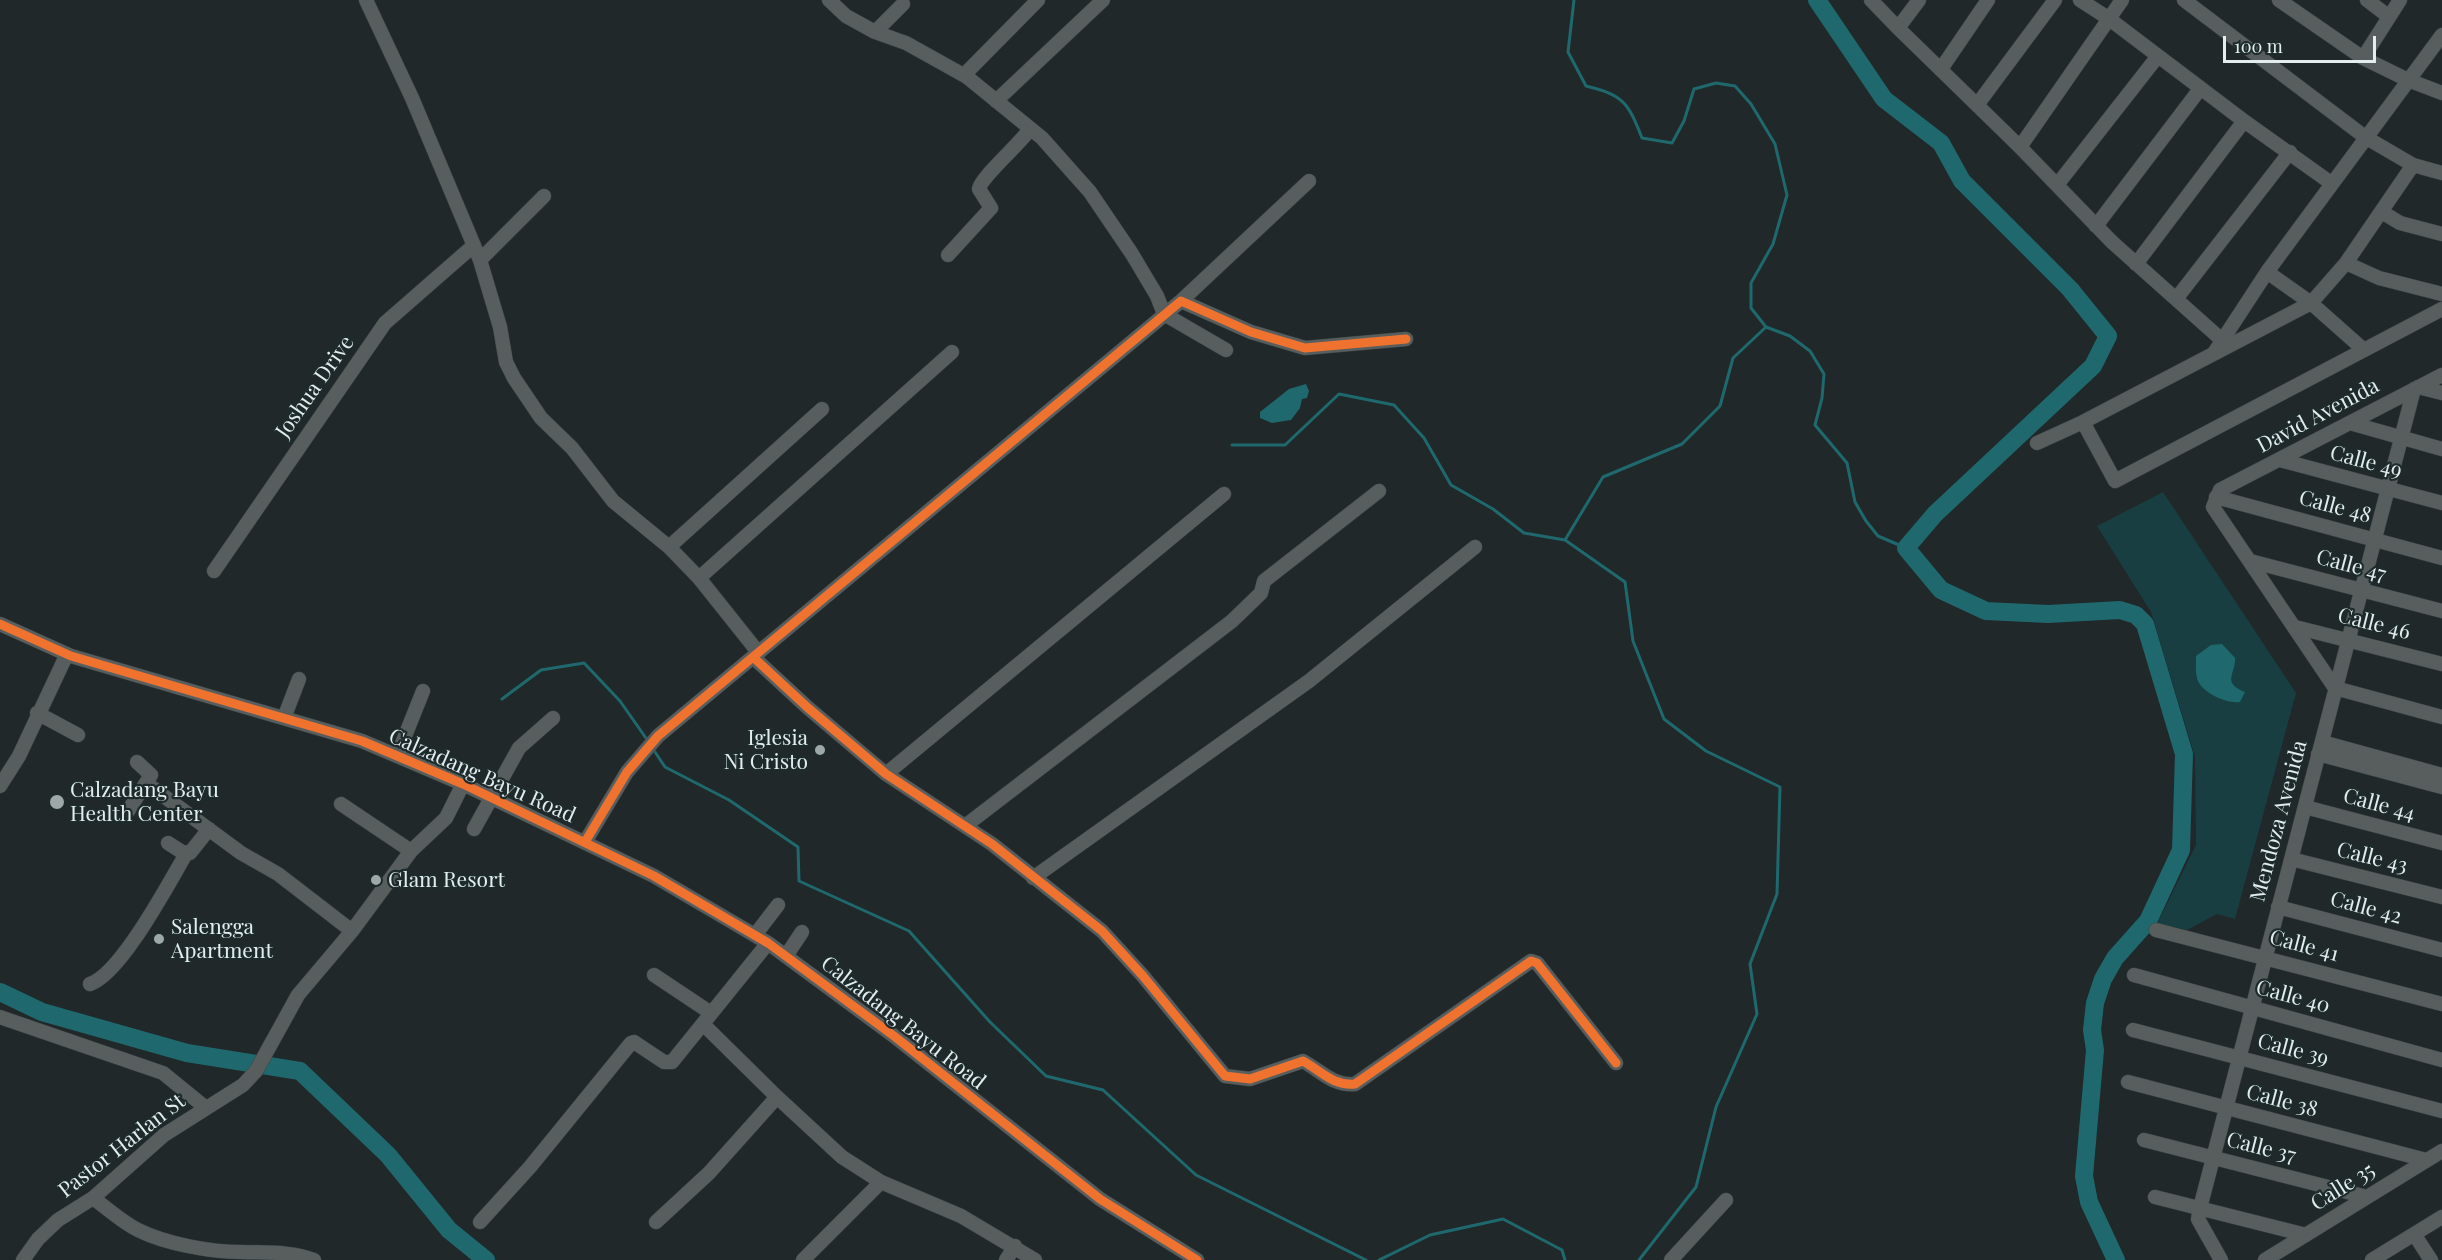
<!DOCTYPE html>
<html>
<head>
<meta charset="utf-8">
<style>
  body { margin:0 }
  #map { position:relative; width:2442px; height:1260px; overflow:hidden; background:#20282a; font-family:"Playfair Display",serif }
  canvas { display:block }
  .scale { position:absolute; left:2223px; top:36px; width:153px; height:27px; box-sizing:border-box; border:3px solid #e4edee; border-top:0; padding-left:8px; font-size:18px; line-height:21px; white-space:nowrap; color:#e4edee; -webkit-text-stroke:4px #1d2b2d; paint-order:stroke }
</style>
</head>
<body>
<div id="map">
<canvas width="2442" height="1260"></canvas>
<div class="scale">100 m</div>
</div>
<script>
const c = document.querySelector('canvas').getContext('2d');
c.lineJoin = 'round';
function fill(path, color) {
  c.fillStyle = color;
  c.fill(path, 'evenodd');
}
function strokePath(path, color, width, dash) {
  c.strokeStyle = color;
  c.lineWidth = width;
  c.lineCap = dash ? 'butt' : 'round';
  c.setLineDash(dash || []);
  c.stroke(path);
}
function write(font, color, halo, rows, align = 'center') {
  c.font = font + ' "Playfair Display",serif';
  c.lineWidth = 4.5;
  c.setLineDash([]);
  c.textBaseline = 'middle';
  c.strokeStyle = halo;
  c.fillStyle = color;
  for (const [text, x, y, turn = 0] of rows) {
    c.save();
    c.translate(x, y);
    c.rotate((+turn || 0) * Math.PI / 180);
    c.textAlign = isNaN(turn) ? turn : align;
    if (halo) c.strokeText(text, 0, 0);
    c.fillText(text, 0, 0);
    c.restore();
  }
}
fill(new Path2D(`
  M2163,492L2296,693L2235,919L2217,914L2187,930L2157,924L2196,845L2195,757L2151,612L2097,526Z`), '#183e41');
fill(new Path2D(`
  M1306,384L1309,391L1307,398L1302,399L1300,408L1291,420L1272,423L1260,418V412L1289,389Z
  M2222,644L2235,658C2236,673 2221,683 2245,692L2240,702C2227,704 2203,693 2198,681C2195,673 2196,664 2196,656L2211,645Z`), '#1f696e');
strokePath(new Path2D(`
  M1574,0L1568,52L1586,86C1623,95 1628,102 1642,138L1672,143L1684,121L1694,89L1716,83L1735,86L1751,104L1775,144L1787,195L1773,244L1751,283V308L1766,327L1790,336L1810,351L1824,374L1822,398L1815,425L1847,463L1855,502L1866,521L1878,536L1906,548
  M1232,445H1285L1339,394L1394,405L1424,438L1451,485L1493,509L1524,533L1565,540
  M502,699L541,670L584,663L620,701L648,741
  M653,749L665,767L729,800L798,847L799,881L909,931L990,1022L1046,1076L1103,1090L1196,1175L1366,1260
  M1379,1260L1430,1235L1503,1219L1562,1250L1565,1260
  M1639,1260L1696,1187L1716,1107L1757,1014L1750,964L1777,894L1780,787L1706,751L1664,719L1633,641L1625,582L1565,540L1603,477L1682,444L1720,406L1733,358L1766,327`), '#1f696e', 3);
strokePath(new Path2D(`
  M1817,0L1884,99L1941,143L1962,181L2070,289L2108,336L2093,366L1935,514L1906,548L1941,590L1986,611L2048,614L2120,610L2136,615L2145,624L2184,754L2181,850L2148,921L2115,958L2103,979L2095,1003L2092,1030L2095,1050L2084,1176L2089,1202L2116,1260
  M0,992L42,1012L187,1053L300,1071L388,1155L449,1230L486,1260`), '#1f696e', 18);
const minor = new Path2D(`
  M366,0L412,98L480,260L500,327L506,362L514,378L541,418L572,448L613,501L669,547L699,578L758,652
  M829,0L846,16L875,32L906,43L967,77L1042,138L1090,192L1132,254L1157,296L1164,314L1226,350
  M1871,0L1898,28
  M1919,0L1898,28L2020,147L2122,0
  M2080,0L2108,18L2244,121
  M2184,0L2365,137L2413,165L2442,173
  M2279,0L2363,58L2408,80L2442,93
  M2367,0L2388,16
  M875,32L903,4
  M2363,58L2400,0
  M1941,69L1988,0
  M964,75L1038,0
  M996,101L1103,0
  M1977,105L2055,0
  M2020,147L2112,242L2223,341
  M2057,185L2158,56
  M2382,212L2400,223L2442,234
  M2096,226L2200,89
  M948,255L991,208L979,189C981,177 1020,144 1030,129
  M480,260L544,196
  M2346,263L2379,278L2442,294
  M2136,264L2244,121L2331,183
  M2267,272L2311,303L2364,350
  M2176,299L2290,152
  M1181,301L1309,181
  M2214,353L2267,272L2442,35
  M2442,375L2220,490L2213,507L2335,688L2442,717
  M2418,387L2442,393
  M2083,422L2115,481L2442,309
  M2350,423L2442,449
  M2037,443L2083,422L2311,303L2346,263L2413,165
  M2280,460L2442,503
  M2216,497L2442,558
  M669,547L822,409
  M2250,561L2442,611
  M214,571L385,323L472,247
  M699,578L952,352
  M0,624L71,656L362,741L463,784L654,876L768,943L894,1036L1100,1199L1197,1260
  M2295,627L2442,664
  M753,657L807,707L886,774L992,844L1102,931L1143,976L1225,1076L1250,1079L1303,1061C1321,1071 1333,1086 1355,1084L1531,961L1537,963L1616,1063
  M37,713L78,735
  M284,718L299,679
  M2322,742L2442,775
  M2318,754L2442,787
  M397,756L423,691
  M886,774L1224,494
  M146,783L241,853L278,874L352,931
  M0,786L19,756L67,654
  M341,804L411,851
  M2305,807L2442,843
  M128,811L151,775L137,762
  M965,826L1232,621L1261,593L1264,581L1379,491
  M474,829L519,748L553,718
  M585,842L627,772L658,736L1181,301L1251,332L1305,348L1406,339
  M168,843L182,852L190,853L209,829
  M2291,859L2442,897
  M1033,878L1309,681L1475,547
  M2278,907L2442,950
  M2156,930L2442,1004
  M755,935L778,905
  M786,956L802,932
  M654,975L711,1013
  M2134,975L2442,1060
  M90,984C121,974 168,884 186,854
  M0,1017L163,1073L206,1108
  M704,1025L777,1097L842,1157L881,1182L961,1216L1035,1260
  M2133,1030L2442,1111
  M2128,1082L2426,1160
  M2144,1140L2367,1197
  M2155,1197L2306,1235
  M93,1198C108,1209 122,1222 138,1230C166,1244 211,1252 241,1252C267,1253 290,1251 314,1260
  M480,1222L530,1167L631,1043L634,1042L664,1062H672L768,943
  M656,1222L709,1173L777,1097
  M2414,1234L2431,1260
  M23,1260L38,1239L58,1220L93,1198L164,1135L243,1085L256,1071L298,995L352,931L411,851L446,818L463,784
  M803,1260L881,1182
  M1006,1260L1015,1246
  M1671,1260L1726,1200
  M2221,1260L2198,1219L2200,1208L2414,389
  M2265,1260L2442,1151
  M2372,1260L2442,1217`);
strokePath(minor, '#3e4546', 15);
strokePath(minor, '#585e5e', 14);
strokePath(new Path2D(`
  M0,624L71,656L362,741L463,784L654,876L768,943L894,1036L1100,1199L1197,1260
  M753,657L807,707L886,774L992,844L1102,931L1143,976L1225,1076L1250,1079L1303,1061C1321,1071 1333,1086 1355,1084L1531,961L1537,963L1616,1063
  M585,842L627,772L658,736L1181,301L1251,332L1305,348L1406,339`), '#ef722f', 9);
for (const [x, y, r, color] of [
  [820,750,6,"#9fa8a9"],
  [57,802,8,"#9fa8a9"],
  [376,880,6,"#9fa8a9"],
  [159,939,6,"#9fa8a9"]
]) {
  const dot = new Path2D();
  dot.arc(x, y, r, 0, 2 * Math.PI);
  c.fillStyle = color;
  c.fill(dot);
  strokePath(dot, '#1d2b2d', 2);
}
write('21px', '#e4edee', '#1d2b2d', [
  ["Joshua Drive",315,387,-55],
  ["David Avenida",2318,416,-28],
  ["Calle 49",2366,462,15],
  ["Calle 48",2335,507,15],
  ["Calle 47",2351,566,15],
  ["Calle 46",2374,624,14],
  ["Calzadang Bayu Road",482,776,24],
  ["Calle 44",2379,805,15],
  ["Mendoza Avenida",2279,821,-75],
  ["Calle 43",2372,858,14],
  ["Calle 42",2366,908,15],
  ["Calle 41",2304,946,15],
  ["Calle 40",2293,997,15],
  ["Calzadang Bayu Road",903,1023,38],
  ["Calle 39",2293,1050,15],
  ["Calle 38",2282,1101,15],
  ["Pastor Harlan St",122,1146,-38],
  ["Calle 37",2261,1148,14],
  ["Calle 35",2343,1187,-32]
]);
write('21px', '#e4edee', '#1d2b2d', [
  ["Iglesia",808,738,"right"],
  ["Ni Cristo",808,762,"right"],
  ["Calzadang Bayu",70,790],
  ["Health Center",70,814],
  ["Glam Resort",388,880],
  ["Salengga",171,927],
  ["Apartment",171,951]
], 'left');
</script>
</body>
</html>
